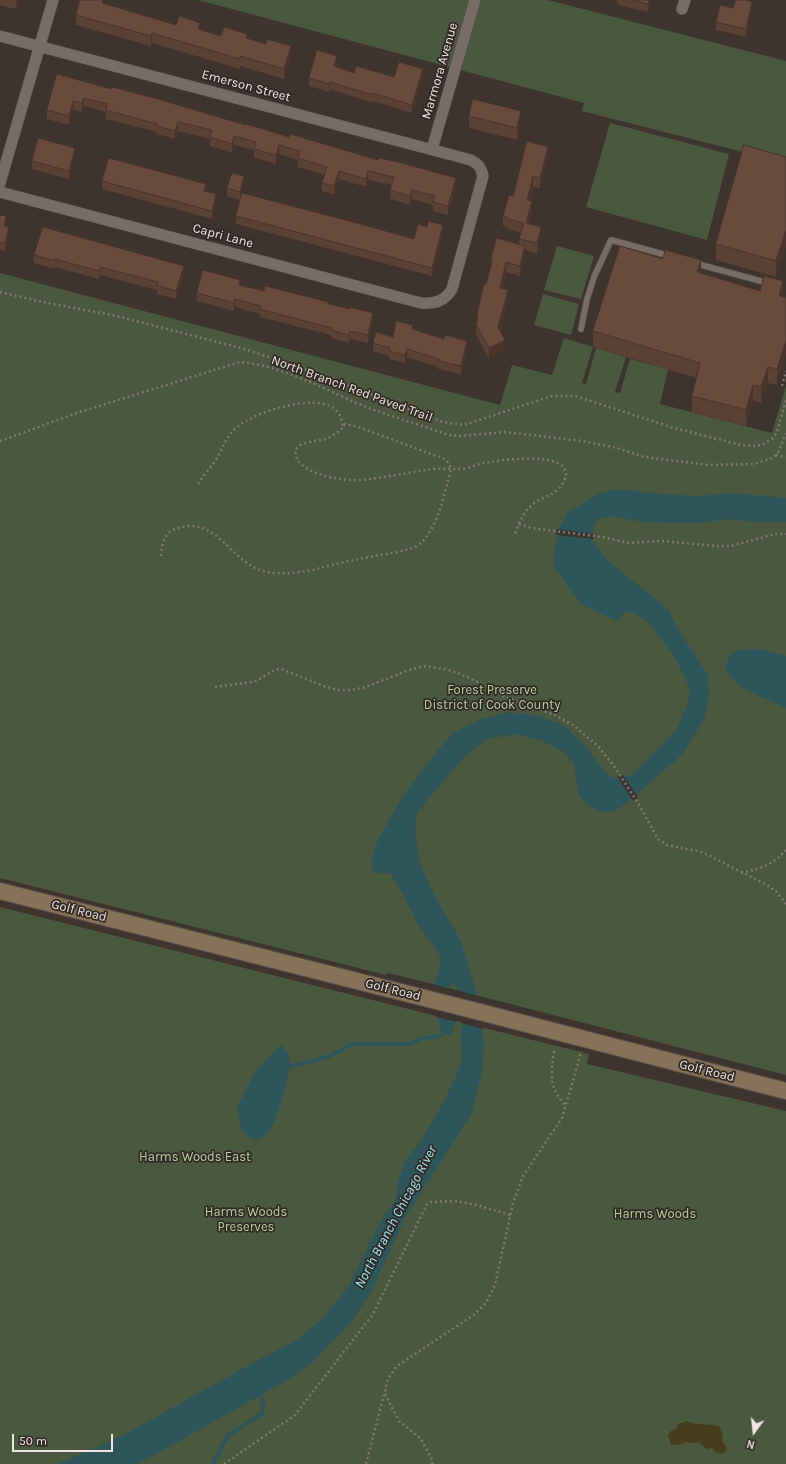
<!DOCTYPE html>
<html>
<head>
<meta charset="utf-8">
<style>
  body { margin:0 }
  #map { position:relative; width:786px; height:1464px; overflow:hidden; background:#3d332f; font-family:Karla,sans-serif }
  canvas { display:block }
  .north { position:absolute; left:734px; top:1412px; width:40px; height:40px; -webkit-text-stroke:3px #322925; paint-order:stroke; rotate:195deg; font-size:11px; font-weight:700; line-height:16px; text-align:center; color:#ede6e4 }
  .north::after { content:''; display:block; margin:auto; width:14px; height:18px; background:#ede6e4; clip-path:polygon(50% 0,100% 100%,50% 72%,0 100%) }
  .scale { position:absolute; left:12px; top:1434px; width:101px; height:18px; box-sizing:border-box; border:2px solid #ede6e4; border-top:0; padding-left:5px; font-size:12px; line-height:14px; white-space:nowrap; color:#ede6e4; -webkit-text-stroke:3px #322925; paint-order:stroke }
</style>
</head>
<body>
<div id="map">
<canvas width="786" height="1464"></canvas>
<div class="north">N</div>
<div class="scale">50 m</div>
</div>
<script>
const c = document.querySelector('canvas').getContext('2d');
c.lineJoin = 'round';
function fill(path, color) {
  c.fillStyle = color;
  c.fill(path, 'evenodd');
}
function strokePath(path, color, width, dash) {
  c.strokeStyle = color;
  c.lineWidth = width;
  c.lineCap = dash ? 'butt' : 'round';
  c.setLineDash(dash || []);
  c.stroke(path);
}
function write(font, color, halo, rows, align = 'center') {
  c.font = font + ' Karla,sans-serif';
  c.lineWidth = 3.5;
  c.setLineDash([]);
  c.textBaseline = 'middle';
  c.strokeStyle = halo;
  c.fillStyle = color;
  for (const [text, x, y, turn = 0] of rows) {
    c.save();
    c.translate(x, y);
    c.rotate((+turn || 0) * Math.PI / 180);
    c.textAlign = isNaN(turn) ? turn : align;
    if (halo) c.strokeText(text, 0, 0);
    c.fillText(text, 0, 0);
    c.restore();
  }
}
fill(new Path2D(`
  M198,0H548L786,61V163L582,111L584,103Z
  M610,123L729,154L707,240L586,207Z
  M557,246L594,256L581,299L544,290Z
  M0,273L500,405L512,365L552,375L564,338L593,347L582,383L586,384L596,348L626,357L615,392L620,393L630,359L668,369L660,404L772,433L786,386V1075L429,983L388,973L386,975L0,878Z
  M543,294L579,304L571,335L534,325Z
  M0,907L589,1054L587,1064L786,1111V1464H0Z`), '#4b5840');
fill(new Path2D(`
  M687,1421C697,1426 709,1423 719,1426L722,1432L723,1443L727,1448L726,1451L722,1454L716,1452L712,1448L707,1449C704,1448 702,1444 699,1443C694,1441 692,1445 686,1442L678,1445L670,1444V1440L668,1437C671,1428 671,1432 677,1428L678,1424Z`), '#463d1d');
fill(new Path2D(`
  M619,489L660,494L698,496L731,493L786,498V522H756L727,519L702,523H669L642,522L612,516L599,518L593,528L592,540L608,561L669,610L676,626L708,675L709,698L704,719L683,754L629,801L616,811L601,812L589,806L579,795L574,764L563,751L542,741L515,734L488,739L467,754L429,798L417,813L415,834L420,863L434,895L461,941L476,991L484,1044L482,1073L471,1115L406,1216L371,1292L353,1320L312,1363L281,1384L138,1464H58L124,1435L245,1367L295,1341L322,1319L348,1287L383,1217L395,1200L398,1181L405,1161L421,1141L444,1101L456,1076L462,1061L461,1031L463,1026L458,988L453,983L449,986L455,1025L452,1033L447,1035L440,1031L433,986L439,971L440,956L434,946L419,927L404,896L390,873H377L372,870V859L378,840L401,799L438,750L454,732L482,719L509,712L539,716L565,726L587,748L606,773L614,778L632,775L675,732L688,704L690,691L685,677L672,653L648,622L634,613L624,612L621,617L616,621L581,604L554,567V551L560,526L568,512L598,494Z
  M748,649H761L786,656V708C765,697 734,691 725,666L730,655L737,651Z
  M281,1045C286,1050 289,1053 290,1061C291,1072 276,1123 269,1132C266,1135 262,1138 258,1140L251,1139L241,1129L237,1107L255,1072Z`), '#2e565a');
fill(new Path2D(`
  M557,529L594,534V539L556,535Z
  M623,775L638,797L633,801L617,776Z
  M432,984L451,989L457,1022L436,1017L431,986Z
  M456,990L478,996L483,1029L461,1023Z`), '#3d332f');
strokePath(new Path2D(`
  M289,1067L330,1056L352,1044H409L422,1038L437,1037L444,1033
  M213,1464L228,1435L262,1414L263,1402L259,1392`), '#2e565a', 4);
const lane = new Path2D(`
  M694,263L768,283
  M581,329L587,299L594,277L611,240L670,256`);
const street = new Path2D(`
  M682,9L685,0
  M0,36L471,160C478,164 481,167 483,176L452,289C445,301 435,304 421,303L0,192
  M432,149L475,0
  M0,183L53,0`);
const secondary = new Path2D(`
  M0,891L480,1012L786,1091`);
strokePath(lane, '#58504c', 7);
strokePath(street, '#58504c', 12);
strokePath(secondary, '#58504c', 18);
strokePath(new Path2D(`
  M0,292L47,303L113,315L244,349L294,365L443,422L464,425L552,396H575L674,428L741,445L756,446L764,444L773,438L777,432L786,400
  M782,386L786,371
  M0,441L80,412L240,362C286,366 328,392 371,409C397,418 423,426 449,435L459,436L505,432L582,441L617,448L644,457L709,465L753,464L770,459L776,455L779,451L786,433
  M776,455L786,457
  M198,484C203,476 210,468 216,460C223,448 226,436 237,427C255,412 318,391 337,411C341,415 342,422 343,428C338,432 332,437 325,439C318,441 300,442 297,448C294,452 296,458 299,462C311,476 343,481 361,480C385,478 409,472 433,469C445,468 456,470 467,468C473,467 478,464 484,463C500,460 558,452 565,470C567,473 566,475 565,479C559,496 542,495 531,506C522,514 518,525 515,535
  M519,524L531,528L602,537L629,543L661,541L718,546H731L775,534H786
  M161,556C162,543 164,532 178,528C217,516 231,562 263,571C275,574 287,574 299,572C319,570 339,562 359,559C376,555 395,554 412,548C416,547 420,544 422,542C439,524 445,491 451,469C448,459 443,458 434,455L356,426L342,424
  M215,687C227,685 240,684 252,682C263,679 270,670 281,669L324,686L337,690H350L363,688L412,669L426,666L444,669L458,673L480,683L505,697L555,715L573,725L598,746L614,766L638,803L658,839L667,845L702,852L767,885L777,892L786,904
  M741,873C761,868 772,866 786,850
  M554,1051C551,1074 548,1087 566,1106
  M385,1394L399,1421L421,1439L433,1462L432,1464
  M224,1464L295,1415L373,1314L427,1204L430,1202L456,1201L477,1205L510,1215
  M366,1464L388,1379L397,1366L475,1314L486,1303L495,1285L513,1203L523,1176L562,1118L575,1074L581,1051`), '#7f7673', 2.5, [2, 3]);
strokePath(lane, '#776c67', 5.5);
strokePath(street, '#776c67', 11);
strokePath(secondary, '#867159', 16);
fill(new Path2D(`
  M0,0H19L16,9L0,5Z
  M103,0V3L176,25L200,30L221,36L247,38L291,56L284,79L240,66V69L152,43L151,46L76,25V15Z
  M614,0H651L648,12L618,5V1Z
  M733,8L752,10L746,37L716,30V22Z
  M337,64L336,67L354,73L394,77H423L412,113L373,101V103L330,89L329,92L309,86V78Z
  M57,74L245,125L456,187L448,215L433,211V205L412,199L410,205L390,199V190L392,185L368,180L366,187L339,179L334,195L322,191V183L325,175L298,167V160L279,154L276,164L254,158V150L234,145L232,153L210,146V139L178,131L175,139L157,134V132L106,119V112L84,106L82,112L73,109L69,125L47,119V110Z
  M469,116L521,123L517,140L469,128Z
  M75,156L69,179L32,169V161Z
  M548,157L540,188L533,187L530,200L532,211L529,224L541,238L537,254L525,250V256L520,276L506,272L503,288L508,300L500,330L505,350L489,359L476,335L477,314L486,284L491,266V258L519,244V239L521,233L507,229V227L503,226V216L513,196Z
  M786,157V246L776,277L716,260V244Z
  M102,181L206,192L216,203L212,219L102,189Z
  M244,184L240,200L227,196V188Z
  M0,215L6,224V226L9,235L5,252L0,250Z
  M236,216L414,239L443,233L432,276L236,224Z
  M34,255L184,274L176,299L157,294V290L100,275L99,279L55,267V269L34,263Z
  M663,259L701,273L760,291L783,281L777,385L768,383L761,403L753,400L746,426L692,412V396L697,378L593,347V331Z
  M240,285L264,291L328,304L373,322L368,343L350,339L349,343L331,338V335L260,317V314L235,307L234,311L197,301V293Z
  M413,329L467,349L461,374L438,369V367L407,357L405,363L389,359V356L373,351V343L393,337Z`), '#5a4035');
fill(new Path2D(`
  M17,0H19L16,9V1Z
  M649,0H651L648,12V4Z
  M752,2V10L746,37V29Z
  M200,23V33L198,29Z
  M152,33V43L151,46V36Z
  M291,46V56L284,79V69Z
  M337,56V64L334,74V66Z
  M423,69V77L412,113V105Z
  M330,82V89L329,92V84Z
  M84,98V106L82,112V103Z
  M73,101V109L69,125V116Z
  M521,111V123L517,140V128Z
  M178,122V131L175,139V131Z
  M234,136V145L232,153V144Z
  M279,145V154L276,164V155Z
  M548,147V157L540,188V178Z
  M75,148V156L69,179V171Z
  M339,171V179L334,195V186Z
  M368,171V180L366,187V179Z
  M244,176V184L240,200V192Z
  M533,176V187L527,210V200Z
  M456,178V187L448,215V206Z
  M412,190V199L410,205V196Z
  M216,194V203L212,219V211Z
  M532,201V211L526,233V223Z
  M6,216V224L4,234V226Z
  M443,225V233L432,276V268Z
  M9,227V235L5,252V244Z
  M541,227V238L537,254V243Z
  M786,230V246L776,277V261Z
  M525,246V256L520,276V266Z
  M701,260V276L697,272Z
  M506,262V272L500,298V288Z
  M184,266V274L176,299V291Z
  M100,267V275L99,279V271Z
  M783,281V297L779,295Z
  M508,290V300L498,337V327Z
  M235,299V307L234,311V303Z
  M373,313V322L368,343V335Z
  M350,331V339L349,343V335Z
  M505,340V350L489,359V348Z
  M467,341V349L461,374V366Z
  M786,341V356L777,385V369Z
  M407,349V357L405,363V355Z
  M768,367V383L761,403V387Z
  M753,385V400L746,426V410Z`), '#4a342b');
const building = new Path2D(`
  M80,0H103L102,3L176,25L179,16L200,23L198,29L221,36L224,27L247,34L246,38L266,44L267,39L291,46L284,69L240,56V59L152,33L151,36L76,15Z
  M633,0H649L648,4Z
  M736,0H745L752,2L746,29L716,22L720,5L733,8Z
  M317,50L337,56L334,66L354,73L356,66L394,77L399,62L423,69L412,105L373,93V95L330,82L329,84L309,78Z
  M57,74L111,89L112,87L158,99L245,125L246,124L289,137L290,134L378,160L379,158L398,162L456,178L448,206L433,202L435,196L412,190L410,196L390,190L394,177L368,171L366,179L339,171L334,186L322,183L327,167L298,158L300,151L279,145L276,155L254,149L256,142L234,136L232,144L210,137L212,130L178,122L175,131L157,126V124L106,110L107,104L84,98L82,103L73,101L69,116L47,110Z
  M473,99L521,111L517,128L469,116Z
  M38,138L75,148L69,171L32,161Z
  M527,141L548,147L540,178L533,176L527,200L532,201L526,223L541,227L537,243L519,239L524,223L507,219V217L503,216L509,195L513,196Z
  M744,145L786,157V230L776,261L716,244Z
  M109,158L206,184L204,191L216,194L212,211L102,181Z
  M232,173L244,176L240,192L227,188Z
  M242,193L353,222L414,239L418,224L427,227L428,221L443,225L432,268L236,216Z
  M0,215L6,216L4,226L9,227L5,244L0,242Z
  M43,227L184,266L176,291L157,285L158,282L100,267L99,271L55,259V261L34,255Z
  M497,238L525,246L520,266L506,262L500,288L508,290L498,327L505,340L489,348L476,324L478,317L477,314L484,284H486L493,259L491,258Z
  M620,246L663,259L665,250L701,260L697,272L760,291L764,276L783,281L779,295L786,298V341L777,369L768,367L761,387L753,385L746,410L692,396L700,363L593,331Z
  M203,270L240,280L239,285L264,291L265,286L328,302V304L350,309V307L373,313L368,335L350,331L349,335L331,330V328L260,309L261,306L235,299L234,303L197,293Z
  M396,321L413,325L412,329L444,339L445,335L467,341L461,366L438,361L439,359L407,349L405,355L389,351L390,348L373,343L376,332L393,337Z`);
fill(building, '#694b3e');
strokePath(building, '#4a342b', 1);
write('13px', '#ede6e4', '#322925', [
  ["Marmora Avenue",440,71,-74],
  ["Emerson Street",246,86,15],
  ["Capri Lane",223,236,15],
  ["North Branch Red Paved Trail",352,389,20],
  ["Golf Road",79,911,14],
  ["Golf Road",393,990,14],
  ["Golf Road",707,1071,14]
]);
write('13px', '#b7d19e', '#322925', [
  ["Forest Preserve",492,690],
  ["District of Cook County",492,705],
  ["Harms Woods East",195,1157],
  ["Harms Woods",246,1212],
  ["Preserves",246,1227],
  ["Harms Woods",655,1214]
]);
write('italic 14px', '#9eeaf3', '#322925', [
  ["North Branch Chicago River",396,1217,-62]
]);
</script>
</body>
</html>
